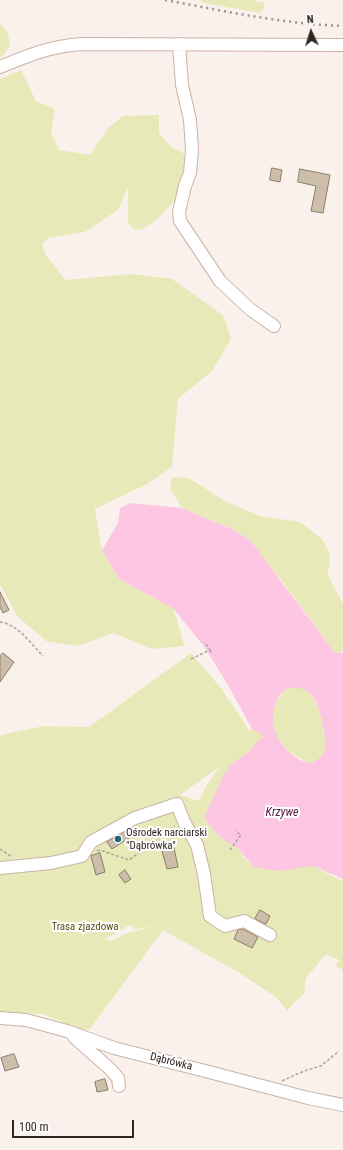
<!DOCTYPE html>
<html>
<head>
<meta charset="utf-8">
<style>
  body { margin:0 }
  #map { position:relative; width:343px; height:1150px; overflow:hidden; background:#fbf1ec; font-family:"Roboto Condensed",sans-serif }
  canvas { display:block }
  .north { position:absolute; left:291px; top:12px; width:40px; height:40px; -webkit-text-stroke:3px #fff; paint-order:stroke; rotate:356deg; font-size:11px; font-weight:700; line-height:16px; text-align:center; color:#2e2520 }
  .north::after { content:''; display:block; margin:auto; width:14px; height:18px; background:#2e2520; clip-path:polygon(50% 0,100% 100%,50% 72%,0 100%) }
  .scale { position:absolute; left:12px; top:1120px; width:122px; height:18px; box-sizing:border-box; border:2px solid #2e2520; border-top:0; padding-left:5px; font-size:12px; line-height:14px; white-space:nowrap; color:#2e2520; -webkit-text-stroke:3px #fff; paint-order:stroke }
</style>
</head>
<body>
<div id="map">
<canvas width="343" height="1150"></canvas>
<div class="north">N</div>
<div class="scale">100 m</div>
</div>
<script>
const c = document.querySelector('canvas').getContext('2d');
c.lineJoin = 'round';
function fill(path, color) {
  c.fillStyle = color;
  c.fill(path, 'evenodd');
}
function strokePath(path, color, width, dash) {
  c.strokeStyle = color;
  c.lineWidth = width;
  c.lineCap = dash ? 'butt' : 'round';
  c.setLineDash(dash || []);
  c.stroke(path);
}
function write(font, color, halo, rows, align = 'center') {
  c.font = font + ' "Roboto Condensed",sans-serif';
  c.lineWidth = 4;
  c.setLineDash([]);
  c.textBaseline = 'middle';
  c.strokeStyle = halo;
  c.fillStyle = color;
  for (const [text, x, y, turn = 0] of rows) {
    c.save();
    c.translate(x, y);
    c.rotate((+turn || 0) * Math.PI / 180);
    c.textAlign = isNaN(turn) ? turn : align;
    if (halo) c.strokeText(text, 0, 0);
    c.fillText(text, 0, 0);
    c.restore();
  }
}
fill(new Path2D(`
  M200,0H255L258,2H263L265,7L260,13L204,3Z
  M0,22L8,34L10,45L3,56L0,57Z
  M21,70L36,101L55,109L51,132L59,150L90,155L108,128L123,116L159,115V133L171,147L182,152L194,166L191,184L155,221L141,230L133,229L128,222V186L119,209L85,232L48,238L42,245L46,255L65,280L131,274L172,279L223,315L231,339L212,371L178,399L172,467L147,484L95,509L102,550L119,579L174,609L184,646L152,649L114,633L77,646L46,641L17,616L0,584V79Z
  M172,477L189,478L223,500L259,516L300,522L322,539L330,554L328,575L343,604V647L340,654L335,653L279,577L234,530L182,508L170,489Z
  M191,653L220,687L249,730L260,729L272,711L283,690C286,689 289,687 292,687C314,684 321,713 323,729C324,735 327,742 326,748C325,756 318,760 312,763C299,759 289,754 281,742L224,825L243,857L254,866H313L338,879L343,880V970L335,966L339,960L326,954L306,978L304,994L294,1003L287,1011L277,998L241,974L163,930L90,1029L83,1030L42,1014L0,1012V735L44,726L89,727ZM219,767L205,788L199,801L180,795ZM130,925L134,929L153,927L127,933L111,941L105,939Z`), '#e7eab8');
fill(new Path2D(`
  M131,503L182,508L234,530L250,540L335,653H343V879L313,866L277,871L254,867L237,848L220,837L206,821L205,816L223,776L232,764L251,750L254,744L264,736L252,729L228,685L205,648L174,609L119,579L102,550L118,523L120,508ZM292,687C300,688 309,690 314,698C319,706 328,741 325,750C322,757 318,759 312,763C307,762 301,761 297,758C279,746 267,724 276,703C280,693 282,690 292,687Z`), '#fdc6e3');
const building = new Path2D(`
  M272,168L282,170L280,182L270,180Z
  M300,169L330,175L323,213L311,211L316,186L298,182Z
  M0,592L9,610L3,613L0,607Z
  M3,653L14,662L0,682V656Z
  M128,830L132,836L112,849L107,842Z
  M174,848L178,867L167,869L162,851Z
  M100,853L105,872L96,875L91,856Z
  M125,870L131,879L125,883L119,875Z
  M260,910L270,916L266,924L255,919Z
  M243,929L258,937L252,948L234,939L238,930Z
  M14,1054L19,1067L5,1071L1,1058Z
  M105,1079L108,1090L97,1092L95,1082Z`);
fill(building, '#ccbea9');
strokePath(building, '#8a7d69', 1);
const minor = new Path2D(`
  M179,44L182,85L190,120L192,150L190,173L185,186L179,212L180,221L220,281L251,310L274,326
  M0,67C29,55 51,46 82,44L343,45
  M0,868L51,863L82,856L91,842L135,818L177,804L184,822L197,845L204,874L210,916L225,926L244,921L270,935
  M0,1018L26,1020L67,1031L114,1048L213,1073L308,1098L343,1105
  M74,1037L110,1069L118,1078L119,1086`);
strokePath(minor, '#cab2a6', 14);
strokePath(new Path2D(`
  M0,622C18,624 31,644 43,656
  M210,650L212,654
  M191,659L210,650L205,642
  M0,849L12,857
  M230,850L241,835L235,831
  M97,851L100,850L129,860L175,826
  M282,1081L304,1071L321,1066L339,1051`), '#aca39e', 1.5, [3, 2]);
strokePath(minor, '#fff', 12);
strokePath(new Path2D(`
  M165,0C224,11 283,24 343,26`), '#9e948f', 2.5, [2, 4]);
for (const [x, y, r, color] of [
  [118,839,4,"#206b73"]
]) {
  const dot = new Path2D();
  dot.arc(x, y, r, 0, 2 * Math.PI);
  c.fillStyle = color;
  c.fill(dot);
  strokePath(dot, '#fff', 1.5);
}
write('11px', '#2e2520', '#fff', [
  ["Ośrodek narciarski",126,833],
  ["\"Dąbrówka\"",126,846]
], 'left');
write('11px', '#515313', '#fff', [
  ["Trasa zjazdowa",85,927]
]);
write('11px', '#2e2520', '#fff', [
  ["Dąbrówka",171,1062,14]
]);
write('italic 12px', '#5a1b43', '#fff', [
  ["Krzywe",282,813]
]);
</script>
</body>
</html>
